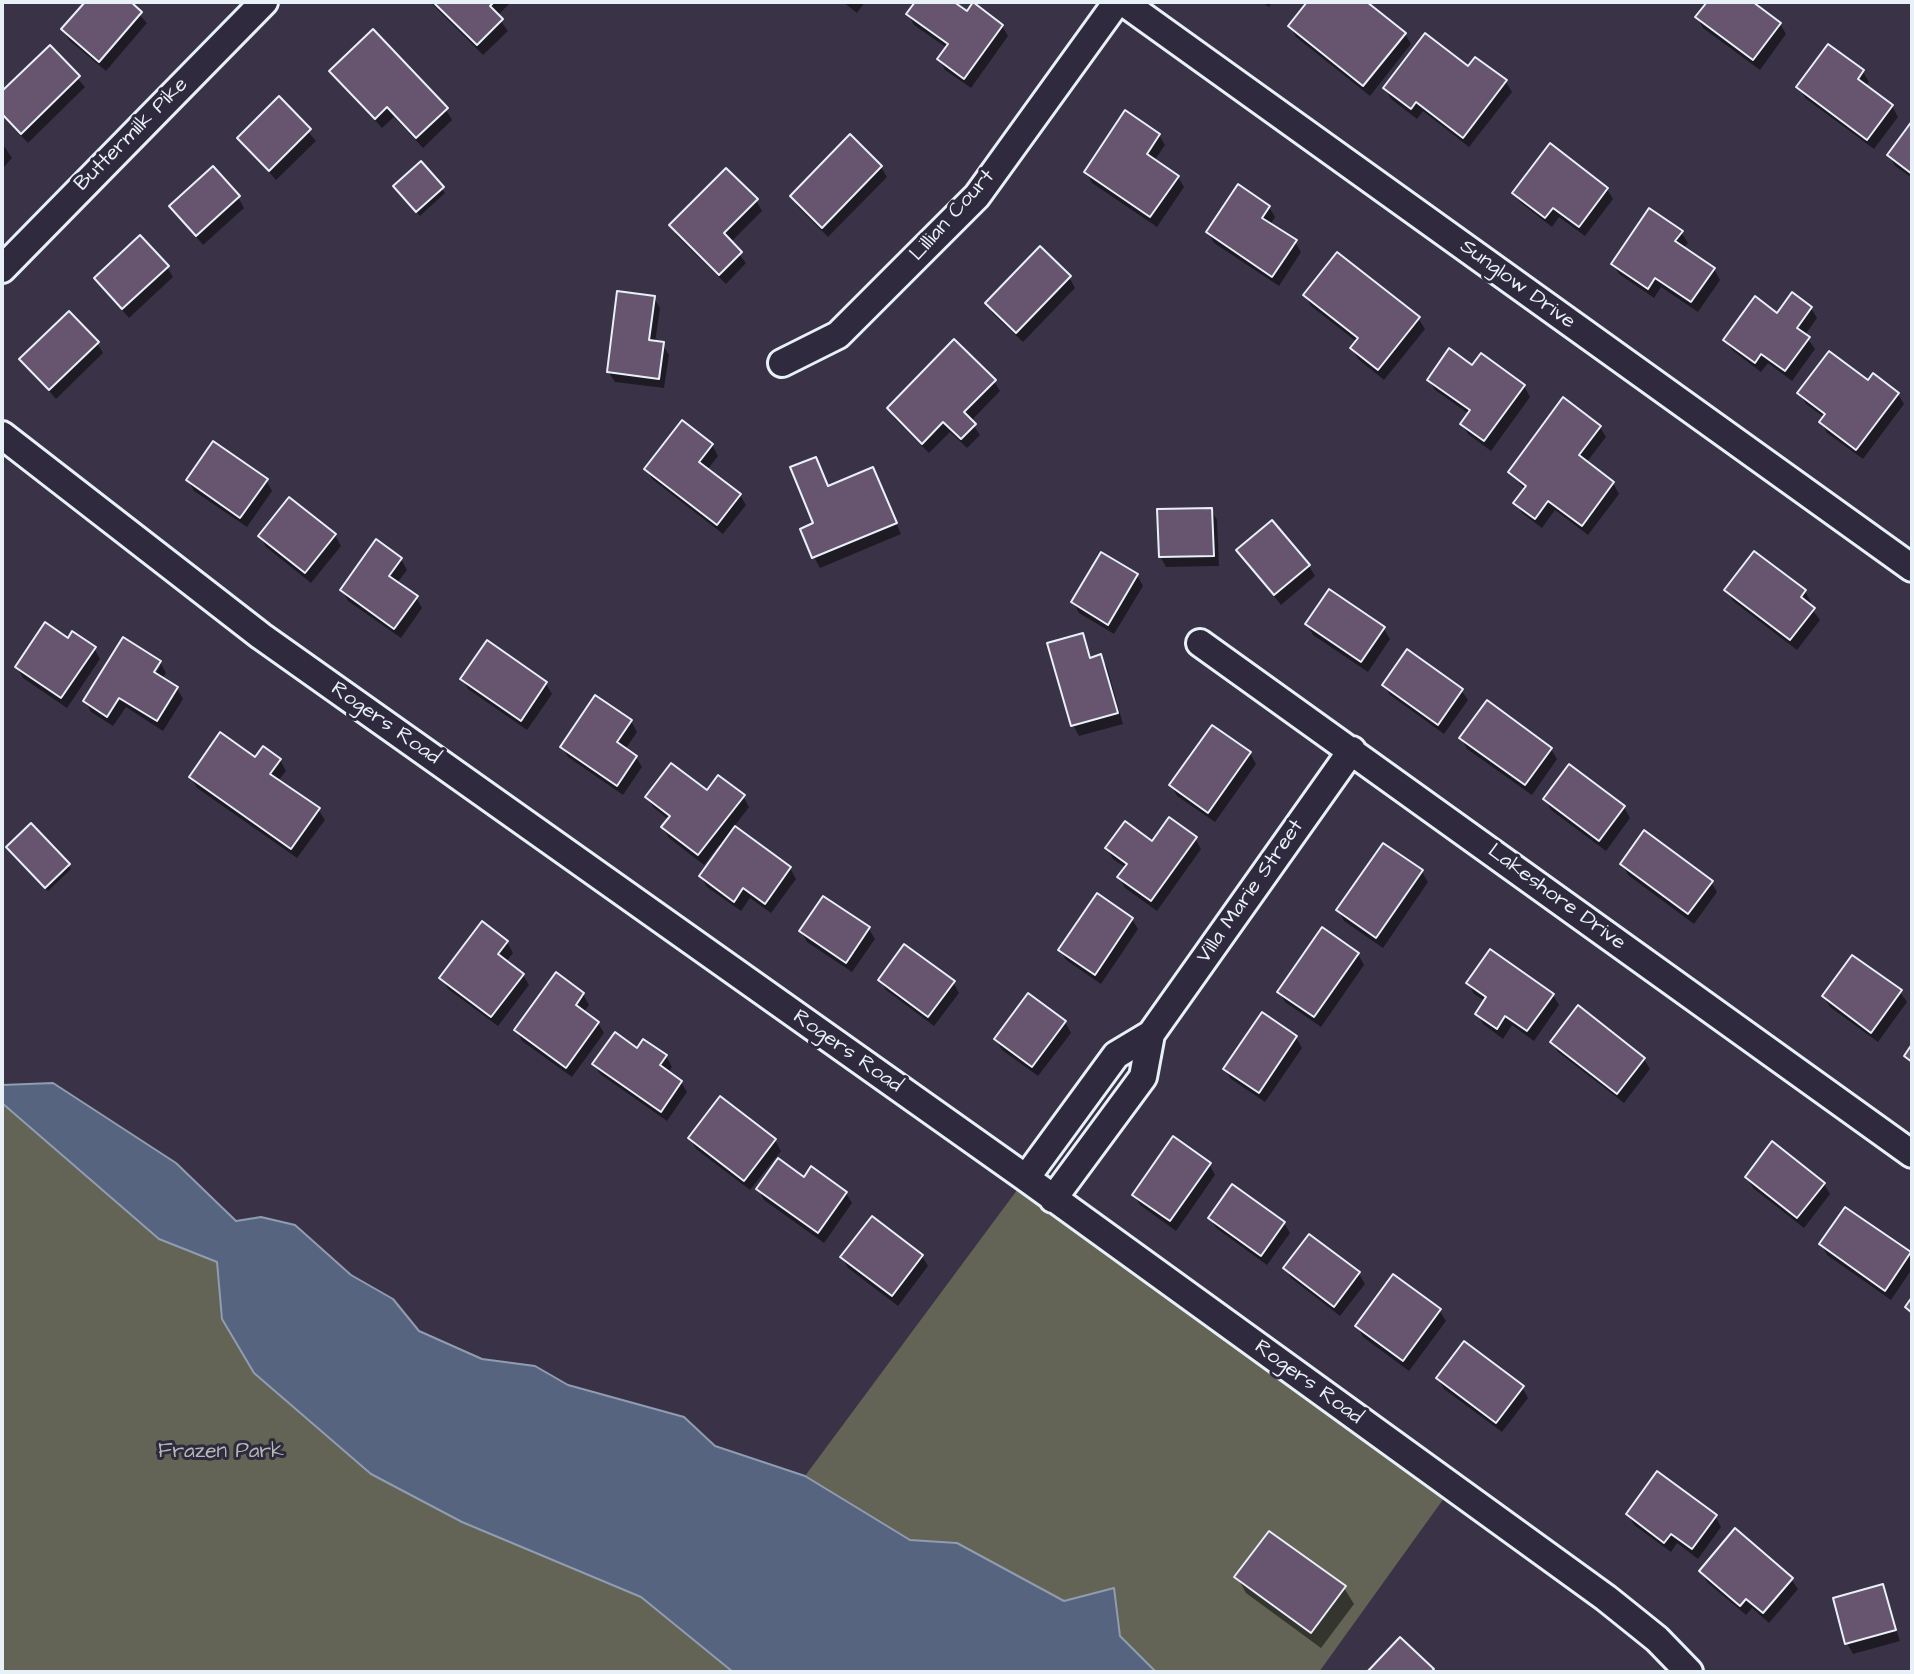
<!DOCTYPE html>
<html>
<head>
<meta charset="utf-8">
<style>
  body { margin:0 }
  #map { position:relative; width:1914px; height:1674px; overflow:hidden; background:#3a3347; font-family:"Architects Daughter",sans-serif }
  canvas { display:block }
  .frame { position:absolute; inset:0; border:4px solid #e8f1f8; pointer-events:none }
</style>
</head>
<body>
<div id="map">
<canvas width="1914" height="1674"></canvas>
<div class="frame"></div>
</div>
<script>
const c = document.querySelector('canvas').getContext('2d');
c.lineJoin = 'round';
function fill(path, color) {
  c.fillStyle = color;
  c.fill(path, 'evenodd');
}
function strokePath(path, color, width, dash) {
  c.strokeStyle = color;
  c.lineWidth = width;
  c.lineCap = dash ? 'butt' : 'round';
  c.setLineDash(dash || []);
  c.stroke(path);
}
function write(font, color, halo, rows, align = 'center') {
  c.font = font + ' "Architects Daughter",sans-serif';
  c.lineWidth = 6;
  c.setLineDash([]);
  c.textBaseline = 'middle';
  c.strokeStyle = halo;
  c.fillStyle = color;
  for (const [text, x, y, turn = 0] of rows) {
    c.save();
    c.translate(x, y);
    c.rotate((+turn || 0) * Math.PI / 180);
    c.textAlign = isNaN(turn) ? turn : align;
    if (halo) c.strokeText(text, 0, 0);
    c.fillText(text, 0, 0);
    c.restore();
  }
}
fill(new Path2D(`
  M53,1083L176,1163L236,1221L261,1217L295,1225L351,1275L393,1299L419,1331L482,1359L535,1366L568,1385L684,1417L715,1446L805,1476L1026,1178L1452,1487L1319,1672H2V1085Z`), '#636456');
const water = new Path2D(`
  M53,1083L176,1163L236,1221L261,1217L295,1225L351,1275L393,1299L419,1331L482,1359L535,1366L568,1385L684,1417L715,1446L805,1476L910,1540L957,1543L1064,1601L1114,1588L1120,1636L1156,1672H733L641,1597L462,1522L371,1474L254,1373L222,1319L217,1262L159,1239L2,1103V1085Z`);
fill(water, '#566480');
strokePath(water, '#909cb0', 2);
fill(new Path2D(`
  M87,2H128L147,23L106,71L69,40L63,29Z
  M430,2H511L497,16L508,31L483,55Z
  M843,2H865L857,13Z
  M917,2H951L967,13L1002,26L1008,36L971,88L945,70L939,59L947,48L914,25L908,14Z
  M1262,2H1272L1269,7Z
  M1309,2H1364L1405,34L1411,44L1370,96L1296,37L1290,26Z
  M1709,2H1762L1758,8L1780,24L1786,34L1760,70L1703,28L1697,17Z
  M1829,46L1863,72L1869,82L1865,87L1892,106L1898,117L1874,149L1805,98L1799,87Z
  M50,47L85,87L28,143L2,116V94Z
  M1469,69L1506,82L1512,92L1469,147L1423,111L1417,119L1391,99L1385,88Z
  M332,71L446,110L452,120L423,148L394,117L382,128Z
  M279,98L316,141L276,180L239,138Z
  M1912,124V178L1895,166L1889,155Z
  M1159,135L1165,145L1154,161L1178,177L1184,187L1157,227L1092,183L1086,172Z
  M2,143L12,158L2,169Z
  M421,164L445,193L420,216L398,191Z
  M881,167L887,177L828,237L798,207L792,196Z
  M1607,189L1613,199L1585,236L1559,217L1552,227L1521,203L1514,193Z
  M238,197L244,208L203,245L171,207Z
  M756,200L762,211L730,243L746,263L726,284L677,236L671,225Z
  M1269,207L1275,217L1270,225L1295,242L1301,252L1279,286L1214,243L1208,232Z
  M1681,232L1688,243L1683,249L1714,269L1720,280L1698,312L1661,287L1654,298L1619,274L1613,264Z
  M167,267L173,277L129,318L96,279Z
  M1069,277L1075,288L1023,342L993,314L987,303Z
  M1305,295L1418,318L1425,329L1384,380L1358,359L1352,348L1357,342L1311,306Z
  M654,298L660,308L655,343L662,344L669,355L664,388L615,382L608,371Z
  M1811,308L1817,318L1805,335L1815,349L1792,381L1768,363L1761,372L1732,350L1725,340L1777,315Z
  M97,343L103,353L56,399L22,360Z
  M1473,367L1524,386L1530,397L1491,451L1468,434L1462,424L1469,414L1435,390L1429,380Z
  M994,381L1000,391L971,421L980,435L967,448L950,432L929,453L895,419L889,409Z
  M1799,393L1898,394L1904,404L1863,459L1827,433L1821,422L1825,418L1806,404Z
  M1600,427L1606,437L1586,463L1613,483L1619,494L1588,535L1555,510L1542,528L1522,513L1515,503L1525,490L1510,472Z
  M712,445L718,456L707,470L740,495L746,505L723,534L652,479L646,469Z
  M816,459L829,487L873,469L901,534L820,568L814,557Z
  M188,480H266L272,491L247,527L194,491Z
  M1211,510L1217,520L1219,566L1166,567L1160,556Z
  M335,535L341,546L311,583L266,547L260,536Z
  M1239,551L1309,566L1315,576L1281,605Z
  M1755,553L1805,591L1811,602L1809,605L1820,620L1797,650L1733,601L1727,591Z
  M401,559L407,570L397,583L416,597L422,608L401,638L348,601L342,590Z
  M1137,575L1143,586L1114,634L1079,613L1073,602Z
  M1307,624L1384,629L1390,639L1368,672L1313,635Z
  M1082,635L1092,659L1100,657L1107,667L1123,724L1079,736L1073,725Z
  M68,640L94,648L100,659L67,708L23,678L17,667Z
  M487,643L546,684L552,694L527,730L468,689L462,679Z
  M160,662L166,673L162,679L177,688L183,699L163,731L126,707L113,726L91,712L85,701ZM157,665H161L151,681L148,679Z
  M1384,685L1461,690L1468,700L1444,734L1390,695Z
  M631,721L637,732L625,750L636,757L642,767L623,795L568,757L562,747Z
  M1461,738L1551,749L1557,759L1532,795L1467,749Z
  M1250,753L1256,764L1215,822L1177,796L1171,785Z
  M256,760H280L286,771L278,781L318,809L325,820L297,858L197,788L191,777Z
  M707,792L743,796L749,807L733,828L790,868L796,879L771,913L750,898L741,911L707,887L701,877L722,847L719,845L704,865L669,838L663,828L669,820L653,807L647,797Z
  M1545,799L1624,807L1630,818L1606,851L1551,810Z
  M1195,838L1201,849L1157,911L1125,888L1119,877L1126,868L1113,859L1107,849Z
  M1384,845L1422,872L1428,882L1383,948L1344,921L1338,910Z
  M8,848L68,865L71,869L48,891Z
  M1622,864L1711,882L1717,892L1694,924L1628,875Z
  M1132,919L1138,929L1101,984L1066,960L1060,950Z
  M869,929L875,939L852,972L807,942L801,932Z
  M507,942L513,953L506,962L523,975L529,985L498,1026L448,989L442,978Z
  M1358,954L1364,965L1321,1027L1285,1002L1279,992Z
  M556,975L583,994L589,1005L583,1013L598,1023L604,1033L572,1077L522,1041L516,1030Z
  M880,980L953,982L959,993L934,1026L886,990Z
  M1468,983L1553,995L1559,1005L1534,1041L1512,1025L1503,1039L1483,1024L1477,1014L1485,1001L1474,994Z
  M1900,992L1907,1002L1878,1042L1830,1007L1824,997Z
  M1065,1022L1071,1033L1038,1076L1002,1050L996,1039Z
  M1296,1037L1302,1048L1265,1102L1231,1079L1225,1069Z
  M1552,1042L1644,1059L1650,1069L1624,1103L1558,1052Z
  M637,1050L666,1056L672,1067L668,1073L681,1082L687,1092L667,1121L600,1074L594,1064Z
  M690,1138L775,1140L781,1151L750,1190L696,1149Z
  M1209,1164L1215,1175L1176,1231L1140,1205L1134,1195Z
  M1747,1177L1824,1184L1830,1194L1804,1228L1753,1188Z
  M804,1180L846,1193L852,1203L824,1243L764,1200L758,1189Z
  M1210,1218L1284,1223L1290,1233L1267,1265L1216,1228Z
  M1310,1236L1359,1274L1365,1284L1340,1316L1291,1278L1285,1268Z
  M1821,1244L1910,1254L1912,1269L1891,1300L1827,1255Z
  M922,1256L928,1266L898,1306L848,1268L842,1257Z
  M1439,1310L1446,1321L1409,1371L1363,1337L1357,1326Z
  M1438,1379L1522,1387L1528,1398L1502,1432L1444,1389Z
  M1628,1514L1715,1516L1721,1527L1698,1559L1677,1543L1671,1552L1634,1525Z
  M1701,1571L1791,1579L1798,1589L1769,1623L1752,1608L1746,1615L1707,1582Z
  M1237,1577L1344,1588L1354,1604L1321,1648L1246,1593Z
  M1882,1586L1900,1641L1853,1654L1847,1643Z`), '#0007');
const building = new Path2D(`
  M85,2H131L142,12L99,62L61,29Z
  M433,2H494L490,6L503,19L477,45Z
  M915,2H954L967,11L973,2L1003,25L964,79L937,59L948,44L906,14Z
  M1307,2H1367L1406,33L1363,86L1288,26Z
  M1707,2H1753L1781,23L1753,60L1695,17Z
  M373,29L448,108L416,138L387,107L375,119L329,71Z
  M1425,33L1468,66L1475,57L1507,80L1463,138L1416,102L1411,109L1383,88Z
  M1828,44L1864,70L1858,79L1893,105L1867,140L1796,87Z
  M50,45L80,76L21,134L2,114V91Z
  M279,96L311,129L269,171L237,138Z
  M1125,110L1160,134L1147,154L1179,176L1150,217L1084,172Z
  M1912,121V174L1887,155Z
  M850,134L882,166L822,228L790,196Z
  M1550,143L1608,188L1579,227L1553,208L1545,218L1512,193Z
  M421,161L444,187L416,212L393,186Z
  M213,166L240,196L196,236L169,206Z
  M726,168L758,199L724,233L742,252L719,275L669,225Z
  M1238,184L1270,206L1262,218L1297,240L1272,277L1206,232Z
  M1649,208L1683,231L1675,241L1715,268L1691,302L1655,278L1648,289L1611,264Z
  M140,235L169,266L122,309L94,278Z
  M1040,246L1071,276L1016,333L985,303Z
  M1337,252L1420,317L1378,370L1350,348L1358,338L1303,295Z
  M617,291L655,296L649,340L664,342L659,379L607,372Z
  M1792,292L1812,307L1797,328L1810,337L1785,371L1761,354L1755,363L1723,340L1755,296L1777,313Z
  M69,311L99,342L49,390L19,359Z
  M954,339L996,380L964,412L976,424L961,439L943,422L922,444L887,408Z
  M1449,348L1472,365L1481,353L1525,385L1484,441L1460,424L1470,410L1427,380Z
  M1829,351L1868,380L1873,373L1899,393L1856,450L1819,422L1825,414L1797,393Z
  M1563,397L1601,426L1579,455L1614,482L1582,526L1548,501L1535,519L1513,503L1526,486L1508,472Z
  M682,420L713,444L699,462L741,494L717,525L644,469Z
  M213,441L268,479L240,518L186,480Z
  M816,457L828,486L873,467L897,523L812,558L800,529L813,523L790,467Z
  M289,497L336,534L305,573L258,536Z
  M1212,508L1214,556L1159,557L1157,509Z
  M1272,520L1310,565L1274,595L1236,550Z
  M376,539L402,558L389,576L418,596L394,629L340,590Z
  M1754,551L1806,590L1801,597L1815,608L1790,640L1724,590Z
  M1101,552L1138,574L1108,625L1071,602Z
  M1329,589L1385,627L1361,662L1305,624Z
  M45,622L68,638L72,631L96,647L61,698L15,667Z
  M1083,633L1090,658L1101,654L1118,713L1071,726L1047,643Z
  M123,637L161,661L154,672L178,687L157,721L119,698L107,717L83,701Z
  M487,640L547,682L521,721L460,679Z
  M1407,649L1463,689L1438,725L1382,685Z
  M595,695L632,720L617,742L637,756L617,786L560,747Z
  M1487,700L1552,748L1525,785L1459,738Z
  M1212,725L1251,752L1208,813L1169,785Z
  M220,732L255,757L263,746L281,759L270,774L320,808L291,849L189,777Z
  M671,763L707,790L718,775L745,795L698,855L661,827L670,816L645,797Z
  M1569,764L1625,806L1599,841L1543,799Z
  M1169,817L1197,837L1151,901L1117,877L1127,864L1105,848L1125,821L1152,841Z
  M31,823L70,864L45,888L6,847Z
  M735,826L791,867L765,904L743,888L734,902L699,876Z
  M1644,830L1713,881L1688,914L1620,864Z
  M1383,843L1423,870L1376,938L1336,910Z
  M1097,893L1133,918L1095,975L1058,950Z
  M823,896L870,927L846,963L799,931Z
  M482,921L508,941L498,954L524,974L491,1017L439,978Z
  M1322,927L1359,953L1314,1017L1277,992Z
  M904,944L955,981L928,1017L878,980Z
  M1490,949L1554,994L1527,1031L1505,1016L1497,1029L1475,1014L1486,997L1466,983Z
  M1852,955L1902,990L1871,1033L1822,996Z
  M556,972L584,993L576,1005L599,1022L566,1068L514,1030Z
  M1028,993L1066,1021L1032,1067L994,1039Z
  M1578,1005L1645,1058L1617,1094L1550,1042Z
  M1262,1012L1297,1036L1259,1093L1223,1069Z
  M615,1032L637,1048L643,1039L667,1055L660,1065L682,1081L661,1112L592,1064Z
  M1912,1044V1062L1904,1056Z
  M720,1096L776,1139L744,1181L688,1138Z
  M1173,1136L1211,1163L1170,1221L1132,1195Z
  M1772,1141L1825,1183L1797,1218L1745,1177Z
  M778,1158L804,1177L811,1166L847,1192L818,1233L756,1189Z
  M1232,1184L1285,1222L1261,1256L1208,1218Z
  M1845,1207L1911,1252L1885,1291L1819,1244Z
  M872,1216L923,1255L892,1296L840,1257Z
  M1309,1234L1360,1272L1334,1307L1283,1268Z
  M1393,1274L1441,1309L1403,1361L1355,1326Z
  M1912,1297V1313L1905,1307Z
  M1464,1341L1524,1386L1496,1423L1436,1378Z
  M1657,1471L1717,1515L1692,1549L1671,1534L1664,1543L1626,1514Z
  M1735,1528L1793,1578L1763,1613L1746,1599L1740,1606L1699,1571Z
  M1269,1531L1346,1586L1311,1633L1234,1577Z
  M1883,1584L1896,1630L1845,1644L1833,1598Z
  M1400,1637L1434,1669L1431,1672H1367Z`);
fill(building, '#67556f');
strokePath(building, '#e8f1f8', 2);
const street = new Path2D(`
  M1123,2L1912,568
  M2,269L264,2
  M782,363L838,335L977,196L1117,2
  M2,435L261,636L1026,1178L1606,1598L1657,1639L1689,1672
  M1200,643L1912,1154
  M1026,1178L1116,1055L1151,1034L1352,750
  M1053,1199L1143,1077L1151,1034`);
strokePath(street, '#e8f1f8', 32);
strokePath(street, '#2f2a3d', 26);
write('21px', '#e8f1f8', '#2f2a3d', [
  ["Buttermilk Pike",132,135,-45],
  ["Lillian Court",953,216,-48],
  ["Sunglow Drive",1517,285,36],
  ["Rogers Road",385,724,35],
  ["Villa Marie Street",1251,892,-55],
  ["Lakeshore Drive",1556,898,36],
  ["Rogers Road",847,1052,35],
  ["Rogers Road",1308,1383,36]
]);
write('21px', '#b3b9b7', '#2f2a3d', [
  ["Frazen Park",221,1453]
]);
</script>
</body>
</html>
